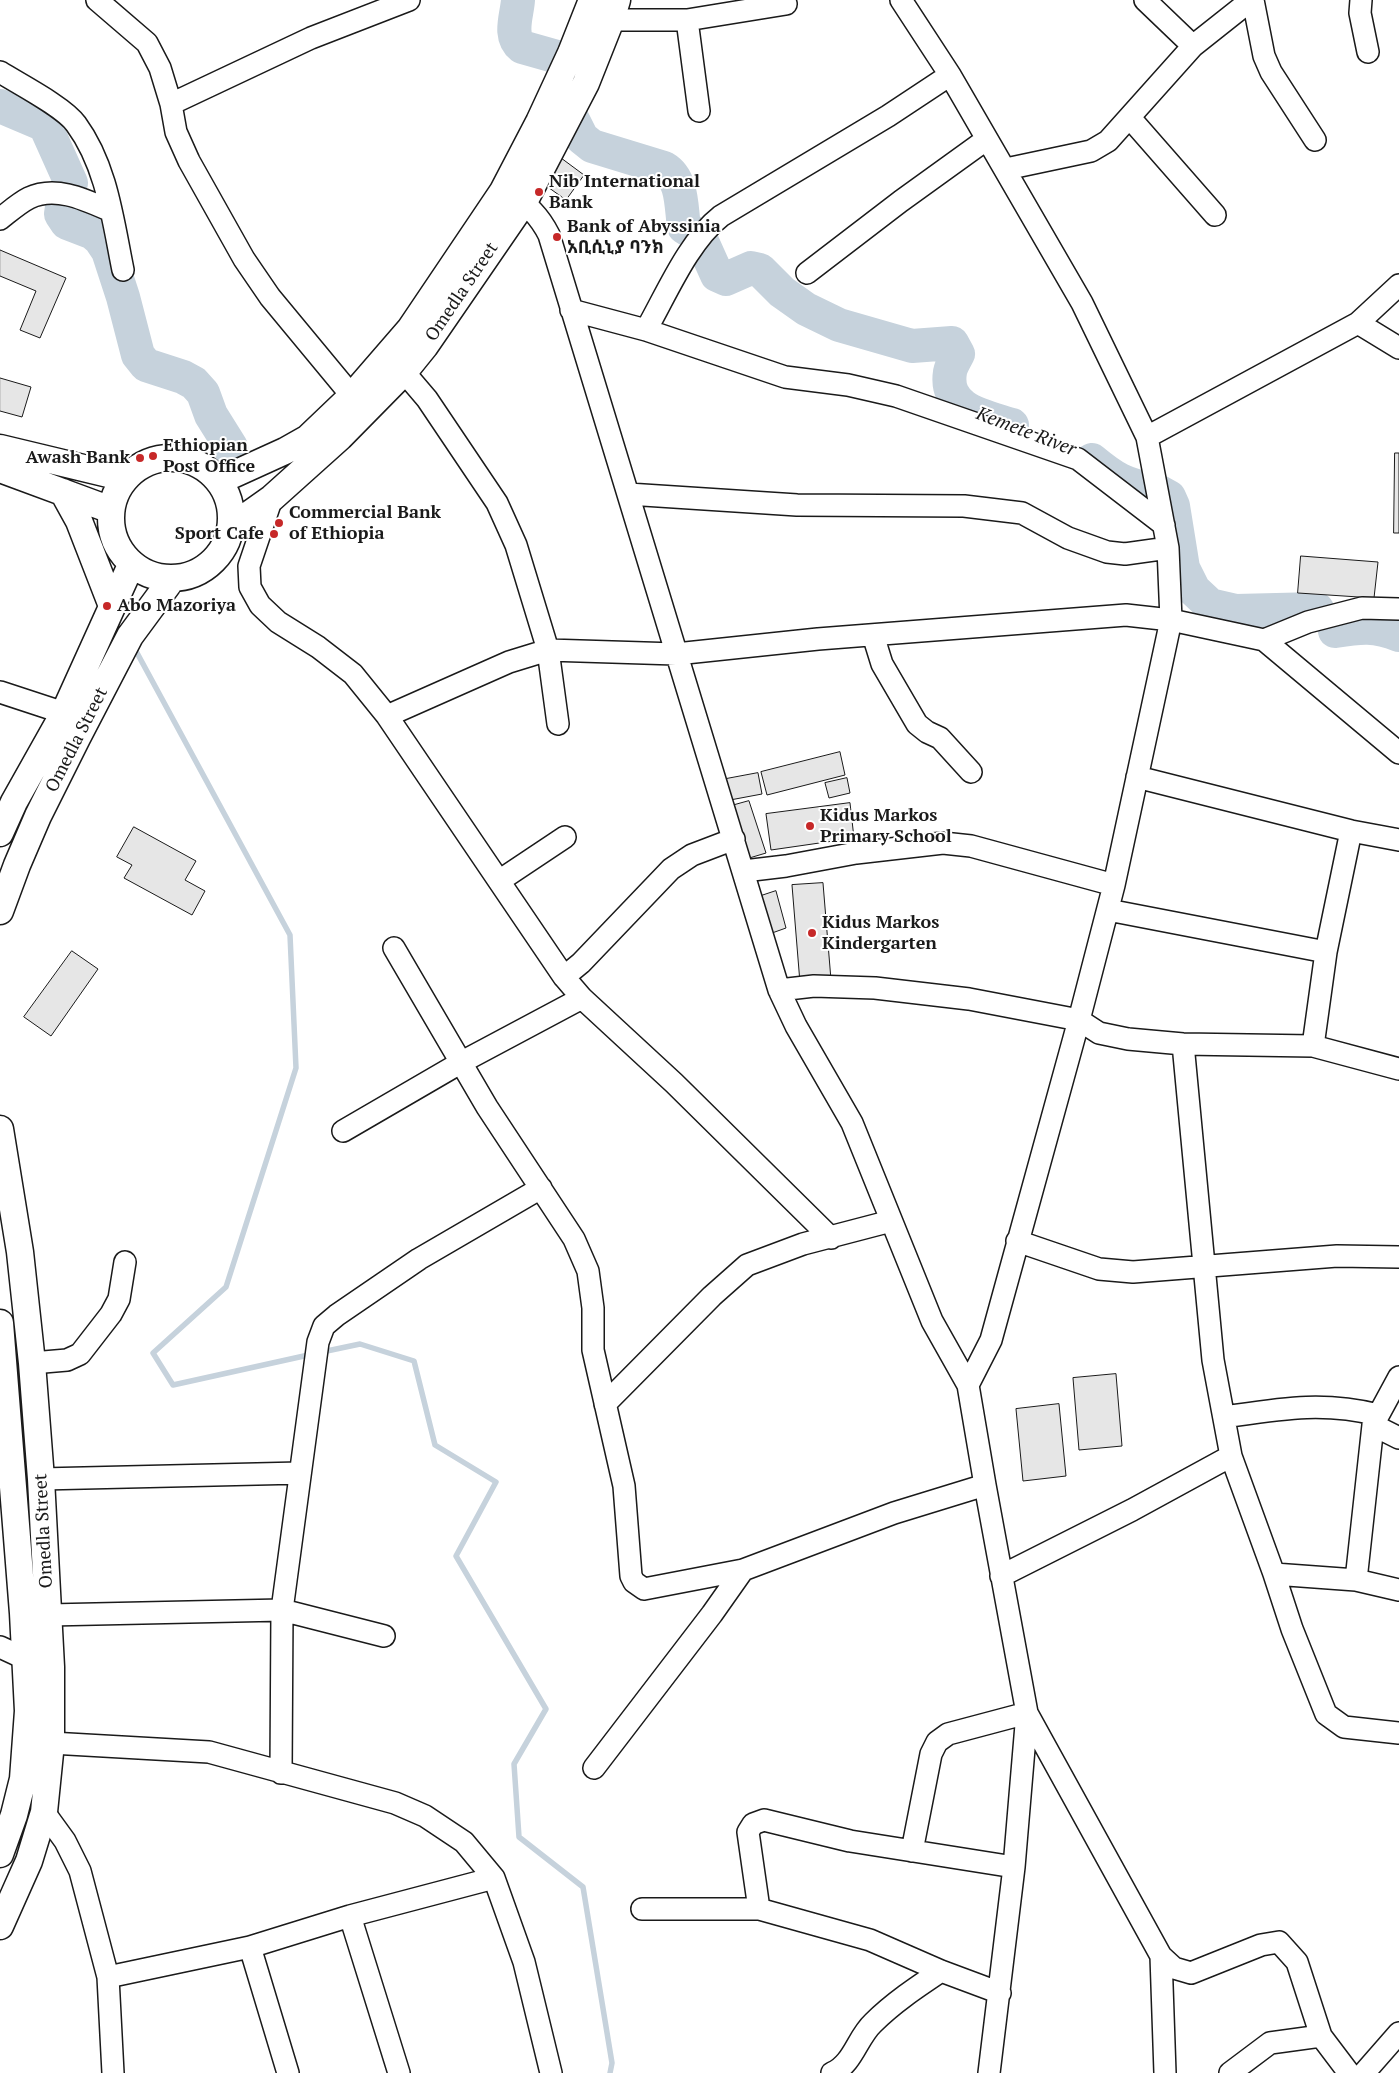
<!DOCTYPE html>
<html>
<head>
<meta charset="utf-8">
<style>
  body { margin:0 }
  canvas { display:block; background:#fff }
</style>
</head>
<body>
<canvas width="1399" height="2073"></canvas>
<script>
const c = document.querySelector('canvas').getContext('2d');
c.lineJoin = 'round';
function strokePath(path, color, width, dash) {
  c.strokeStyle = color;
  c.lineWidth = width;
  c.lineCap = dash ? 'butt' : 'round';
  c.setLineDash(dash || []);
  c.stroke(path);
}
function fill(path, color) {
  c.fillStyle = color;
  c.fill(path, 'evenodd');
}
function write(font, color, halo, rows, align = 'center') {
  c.font = font + ' "PT Serif","Noto Sans Ethiopic",serif';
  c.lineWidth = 4;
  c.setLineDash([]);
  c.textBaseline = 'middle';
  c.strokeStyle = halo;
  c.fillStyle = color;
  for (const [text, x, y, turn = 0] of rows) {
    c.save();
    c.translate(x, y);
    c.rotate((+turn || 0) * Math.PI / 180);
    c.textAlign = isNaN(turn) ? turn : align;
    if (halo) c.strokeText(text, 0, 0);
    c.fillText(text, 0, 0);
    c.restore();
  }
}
strokePath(new Path2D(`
  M136,651L290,935L296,1068L226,1287L153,1353L173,1385L313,1354
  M322,1352L360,1344L414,1361L435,1445L496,1482L456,1556L546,1709L514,1764L519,1837L583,1887L612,2063L610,2073`), '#c6d2dc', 5.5);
strokePath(new Path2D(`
  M518,0C517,16 508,36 522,47L568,60
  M0,106L45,125L71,183
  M570,114L582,138L592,146L664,168C683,179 681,207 684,227L700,237L717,275L726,279L751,268L760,270L782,292L806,309L839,325L912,346L952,343L958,354C955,360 951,366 950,372C944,410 985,416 1012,425
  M63,200L61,214L67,223L93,233L100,239L108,251L123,297L138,355L146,365L183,377L194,383L203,393L211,415L231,447L234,465
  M1092,460C1115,479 1124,484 1153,490
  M1160,492L1169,497L1173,506L1183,568L1194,590L1210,605L1236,611L1317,609
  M1335,631C1360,627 1375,625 1399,635`), '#c6d2dc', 34);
const building = new Path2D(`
  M557,155L584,175L566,200L538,180Z
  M0,250L66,278L40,338L20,330L36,291L0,276Z
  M0,378L31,387L22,417L0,411Z
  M1395,453H1399V533H1394Z
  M1301,556L1378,562L1374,598L1298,593Z
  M840,752L845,775L767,795L761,772Z
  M758,773L762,794L730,800L726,779Z
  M847,778L850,793L829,798L825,783Z
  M749,801L766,853L746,859L731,806Z
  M850,803L854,838L771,850L766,814Z
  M134,827L196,861L185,880L205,891L192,915L124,878L132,865L117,857Z
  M823,883L831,980L800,983L792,885Z
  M776,891L786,928L772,933L761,896Z
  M72,951L98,969L51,1036L24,1017Z
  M1116,1374L1122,1446L1079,1450L1073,1378Z
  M1059,1404L1066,1476L1023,1481L1016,1409Z`);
fill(building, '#e6e6e6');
strokePath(building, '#1a1a1a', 1);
const minor = new Path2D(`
  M97,0L147,43L160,68L171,104L311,38L409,0
  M901,0L950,75L1082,303L1147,437L1168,548L1171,620L1114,885L1079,1020L991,1340L968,1385L985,1485L1027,1713L1014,1867L989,2073
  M1145,0L1193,46
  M1253,0L1264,56L1271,72L1315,140
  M1361,0L1360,13L1368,52
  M611,20H687L786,4
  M687,20L699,111
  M0,72C19,84 64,107 76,124C107,166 113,221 123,270
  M950,75L888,116L721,216C688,242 667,293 646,330L785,377L848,385L896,396L1078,459L1164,525
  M171,104L176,132L189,161L244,259L270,297L352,396
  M1130,118L1215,215
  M1006,169L1091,151L1108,141L1193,46L1251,0
  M511,195C528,204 540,217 549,235L779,990L796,1026L852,1123L932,1321L968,1385
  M0,219C9,212 19,203 29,198C56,185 86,200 111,211
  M807,273L901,201L987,139
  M571,310L646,330
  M1358,323L1399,348
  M404,372L427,399L497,503L516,545L548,650L558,724
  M1147,437L1358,323L1399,285
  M628,494L797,505L964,506L1022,513L1068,538L1107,552L1125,554L1168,548
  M272,498L249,566L250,587L260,605L278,622L318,647L353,674L387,716L564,977L582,998L674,1083L831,1238
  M873,635L882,664L917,724L927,732L940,738L971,772
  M1264,640L1399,753
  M0,692L64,713
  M387,716L509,662L548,650L676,654L818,639L1126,615L1171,620L1264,640L1308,622L1362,608L1399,609
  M1137,777L1351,831L1399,840
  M744,871L786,866L856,853L943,843L971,846L1114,885
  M499,881L565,837
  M1108,910L1326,952
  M394,948L487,1107L574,1239L588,1271L593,1308V1350L624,1486L631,1576L634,1582L644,1589L743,1570
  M564,977L581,963L671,869L692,855L734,839
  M779,990L814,986L875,988L969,999L1079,1020L1099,1033L1128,1039L1183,1044L1313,1046L1399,1069
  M1183,1044L1213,1360L1231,1456L1274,1574L1356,1580L1399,1590
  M1313,1046L1326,952L1351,831
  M343,1131L460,1063L582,998
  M1017,1241L1099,1269L1133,1272L1337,1256L1399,1257
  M32,1363L67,1360L80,1354L111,1314L119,1299L125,1262
  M605,1404L712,1296L747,1265L803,1244L891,1221
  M1225,1417C1280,1409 1322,1401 1378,1415
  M1373,1425L1399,1438
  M41,1479L300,1473
  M1274,1574L1292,1629L1326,1714L1344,1727L1399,1733
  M1001,1576L1132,1510L1231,1456
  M1356,1580L1373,1425L1399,1377
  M33,1614L49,1615L282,1610L384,1636
  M0,1647L26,1659
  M51,1743L209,1752L395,1803L425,1816L464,1842L494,1878L524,1962L551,2073
  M594,1768L712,1614L743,1570L894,1513L985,1485
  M281,1773L282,1610L318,1342L324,1326L337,1315L419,1259L541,1188
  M44,1812L65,1841L80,1871L108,1977L113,2073
  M912,1851L931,1754L937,1742L948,1734L1027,1713L1161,1956L1174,1968L1191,1973L1261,1945L1279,1942L1297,1962L1321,2036L1349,2073
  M642,1909H759L870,1940L941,1971L1000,1993
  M759,1909L748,1832L753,1824L764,1820L850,1841L1014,1867
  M250,1947L350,1916
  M1161,1956L1165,2073
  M108,1977L250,1947L288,2073
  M399,2073L350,1916L494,1878
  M832,2073C853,2064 857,2038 873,2023C893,2003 917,1987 941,1971
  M1230,2073L1270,2043L1321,2036
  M1364,2073L1399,2033`);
const major = new Path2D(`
  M0,448L125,478
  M111 518a60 60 0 1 1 120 0a60 60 0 1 1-120 0Z
  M0,469L111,510
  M219,481L285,451L308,438L352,396L410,329L503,191L539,122L571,53L592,0
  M63,492L79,521L112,606
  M231,527L272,498L340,437L404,372L425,346L524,202L586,83L611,20L617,0
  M0,833L14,802L64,713L131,565
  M0,911L17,865L38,816L77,738L130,636L172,579
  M0,1129L20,1252L32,1363L41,1479L51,1667V1743L44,1812L29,1861L0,1926
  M0,1323L23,1613L28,1711L23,1779L14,1815L0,1854`);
strokePath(minor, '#1a1a1a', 24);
strokePath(major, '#1a1a1a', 29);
strokePath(minor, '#fff', 21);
strokePath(major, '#fff', 26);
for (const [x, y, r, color] of [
  [539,192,5,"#c62828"],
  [557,237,5,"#c62828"],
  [153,456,5,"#c62828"],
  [140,458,5,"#c62828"],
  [279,523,5,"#c62828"],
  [274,534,5,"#c62828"],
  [107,606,5,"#c62828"],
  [810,826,5,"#c62828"],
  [812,933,5,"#c62828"]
]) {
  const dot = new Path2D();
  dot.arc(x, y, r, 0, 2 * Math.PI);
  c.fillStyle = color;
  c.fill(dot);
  strokePath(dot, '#fff', 2);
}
write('bold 18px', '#1a1a1a', '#fff', [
  ["Nib International",549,182],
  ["Bank",549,203],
  ["Bank of Abyssinia",567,227],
  ["አቢሲኒያ ባንክ",567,248],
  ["Ethiopian",163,446],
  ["Post Office",163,467],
  ["Awash Bank",130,458,"right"],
  ["Commercial Bank",289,513],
  ["of Ethiopia",289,534],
  ["Sport Cafe",264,534,"right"],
  ["Abo Mazoriya",117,606],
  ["Kidus Markos",820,816],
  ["Primary School",820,837],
  ["Kidus Markos",822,923],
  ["Kindergarten",822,944]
], 'left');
write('18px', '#1a1a1a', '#fff', [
  ["Omedla Street",462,292,-56],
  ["Omedla Street",77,740,-63],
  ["Omedla Street",44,1531,-93]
]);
write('italic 19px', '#1a1a1a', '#fff', [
  ["Kemete River",1026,432,21]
]);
</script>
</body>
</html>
